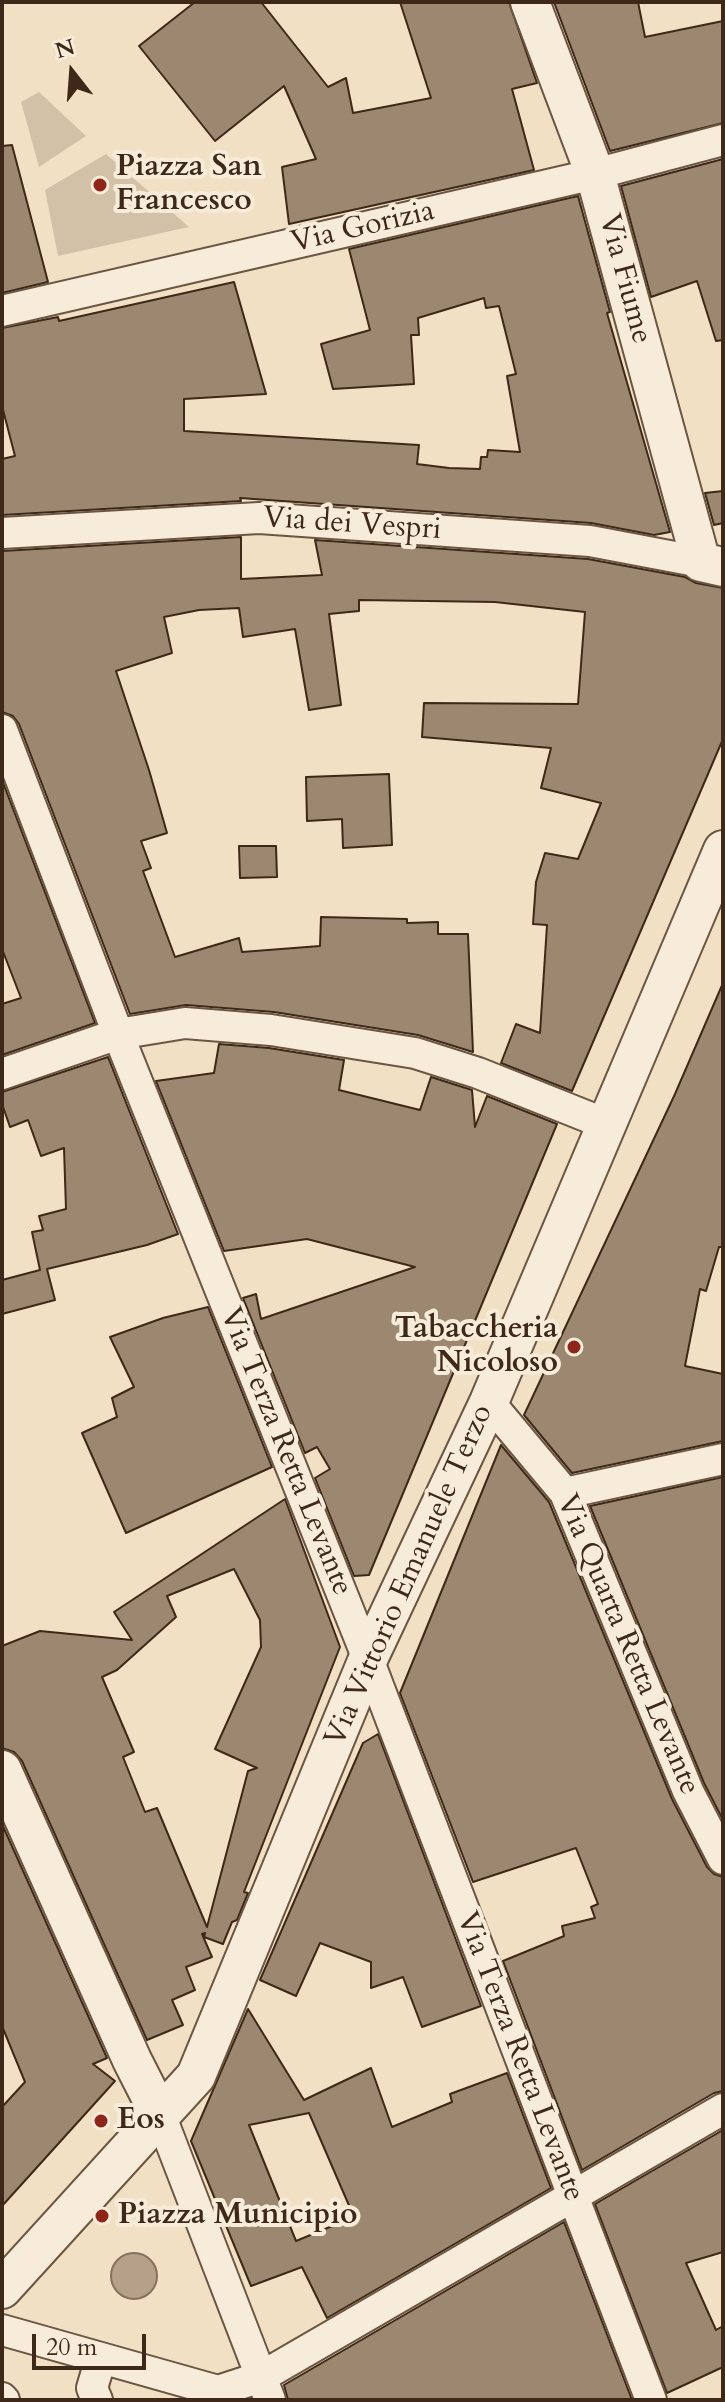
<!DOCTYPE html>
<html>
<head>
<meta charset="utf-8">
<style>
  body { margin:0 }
  #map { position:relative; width:725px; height:2402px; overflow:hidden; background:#f2e0c5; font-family:Cardo,serif }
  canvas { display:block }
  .frame { position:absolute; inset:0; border:4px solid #3e2817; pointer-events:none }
  .north { position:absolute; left:32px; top:32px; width:80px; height:80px; -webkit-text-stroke:6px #f7ebd9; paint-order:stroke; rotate:343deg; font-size:22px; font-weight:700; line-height:32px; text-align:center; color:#3e2817 }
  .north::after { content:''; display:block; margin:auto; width:28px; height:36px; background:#3e2817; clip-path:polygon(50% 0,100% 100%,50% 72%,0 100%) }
  .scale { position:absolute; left:32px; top:2334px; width:114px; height:36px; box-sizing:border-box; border:4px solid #3e2817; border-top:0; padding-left:10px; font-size:24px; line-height:28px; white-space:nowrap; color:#3e2817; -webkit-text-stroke:6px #f7ebd9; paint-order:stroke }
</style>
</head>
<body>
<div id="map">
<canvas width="725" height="2402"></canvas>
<div class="frame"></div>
<div class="north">N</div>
<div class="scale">20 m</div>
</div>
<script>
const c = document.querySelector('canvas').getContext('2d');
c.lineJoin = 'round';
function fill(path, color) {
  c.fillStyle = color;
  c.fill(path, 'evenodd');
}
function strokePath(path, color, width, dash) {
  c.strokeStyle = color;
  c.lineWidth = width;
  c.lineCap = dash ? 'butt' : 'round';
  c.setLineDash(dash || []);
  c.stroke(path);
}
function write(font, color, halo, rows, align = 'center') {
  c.font = font + ' Cardo,serif';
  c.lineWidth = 8;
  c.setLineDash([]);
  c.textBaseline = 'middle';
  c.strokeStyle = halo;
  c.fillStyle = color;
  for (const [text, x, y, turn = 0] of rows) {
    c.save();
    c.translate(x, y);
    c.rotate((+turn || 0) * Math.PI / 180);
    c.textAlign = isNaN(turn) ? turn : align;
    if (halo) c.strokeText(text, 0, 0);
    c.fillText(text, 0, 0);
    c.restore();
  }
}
fill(new Path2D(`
  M39,92L86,136L39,167L21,102Z
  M106,154L189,227L58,256L45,190Z`), '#d3c1a7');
const water = new Path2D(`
  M111 2276a23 23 0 1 1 46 0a23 23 0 1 1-46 0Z`);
fill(water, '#b5a18a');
strokePath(water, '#85715c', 2);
const building = new Path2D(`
  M195,2H261L328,87L346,78L353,113L431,98L400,2H509L537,83L512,89L534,170L289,224L282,167L316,159L284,86L215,141L139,46Z
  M554,2H638L645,37L723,21V123L610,151Z
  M12,145L48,282L2,293V146Z
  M723,159V340L716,341L697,281L651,297L621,186Z
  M578,196L610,312L607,313L670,532L654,535L591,523L240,498L241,501L2,515V459L15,456L2,406V328L58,317L59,321L234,282L266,394L184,399V431L419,445L417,464L449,468L480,469L481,457H487L488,450L520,452L507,376L516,374L499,306L486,308L484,298L418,318L419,335H411L414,384L333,389L321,344L370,330L349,249Z
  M723,491V523L714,525L705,493Z
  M241,537V579L322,575L315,540L588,559L685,577L696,583L723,588V739L572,1091L501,1063L516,1024L540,1033L547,925L533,924L536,882L545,853L578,859L601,803L541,788L551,748L422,737L424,703L578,704L585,612L495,602L359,600V611L329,614L341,705L309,710L295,629L243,637L239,608L199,610L164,617L172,653L116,671L149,770L167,833L141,841L151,868L143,871L175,957L239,938L242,952L320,946L321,917L407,919V923L438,922V934H468L473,1052L418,1035L274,1012L186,1005L130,1014L19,724L13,716L2,712V551Z
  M389,774L392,845L343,848L342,819L307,821L306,777Z
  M2,780L95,1023L2,1055V1004L21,998L2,949Z
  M239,846H276L277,877L240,878Z
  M723,983V1247H719L706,1291L700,1289L685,1366L723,1374V1441L572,1473L524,1415L675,1094Z
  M219,1044L269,1048L344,1060L339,1090L420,1110L431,1077L472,1090L475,1127L487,1096L557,1124L369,1575L354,1576L315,1478L330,1469L317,1447L305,1453L243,1298L256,1294L261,1319L415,1267L307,1239L224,1251L156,1081L214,1073Z
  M108,1057L178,1234L147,1245L47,1269L55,1300L2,1314V1280L40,1270L32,1232L43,1230L39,1216L66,1209L64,1148L41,1156L28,1120L10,1127L2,1104V1092Z
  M208,1307L272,1467L126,1533L82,1433L117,1417L112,1398L134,1387L110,1337L163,1318Z
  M501,1445L549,1502L672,1799L707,1867L714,1874L723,1877V2091L714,2093L582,2170L503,1961L564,1936L562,1926L595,1918L591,1907L598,1904L576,1848L473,1882L400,1693Z
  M723,1477V1820L704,1783L590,1506Z
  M285,1499L340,1647L244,1892L248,1893L237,1920L232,1922L223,1944L204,1937L205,1933L202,1934L212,1957L186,1967L195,1990L172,2000L183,2025L147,2040L22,1761L14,1752L2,1748V1646L40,1631L132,1640L114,1612ZM234,1569L260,1620L261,1647L215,1749L257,1768L248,1771L207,1927L157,1808L145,1812L123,1757L134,1752L102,1677L117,1670L176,1617L167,1596Z
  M378,1734L481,2006L422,2027L403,1977L371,1988V1962L320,1943L296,1996L260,1980L363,1743Z
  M2,1824L107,2058L93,2064L115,2081L2,2206V2107L25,2082L2,2026Z
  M248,2009L304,2100L371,2068L392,2127L452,2102L450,2094L507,2073L551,2188L327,2318L302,2267L251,2286L191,2141ZM309,2113L354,2217L296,2241L249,2125Z
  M723,2130V2252L686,2263L716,2330L723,2326V2367L667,2393L595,2204Z
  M564,2222L632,2400H288L284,2385Z`);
fill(building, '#9c8871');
strokePath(building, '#3e2817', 2);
const minor = new Path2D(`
  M2,311L595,174L723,140
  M2,533L259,518L590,541L701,562
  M2,730L118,1034L368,1659L651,2400
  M2,1074L118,1034L185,1023L271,1030L415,1053L478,1073L606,1124
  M489,1402L565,1493L688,1791L723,1859
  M565,1493L723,1459
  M161,2117L270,2400
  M2,2330L218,2391L261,2377L723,2109
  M2,2398L4,2400
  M97,2400L92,2388L101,2358`);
const tertiary = new Path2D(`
  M530,2L595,174L701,562L723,567
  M2,1770L132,2060L161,2117
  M2,2289L196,2076L368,1659L489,1402L723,850`);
strokePath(minor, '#6b5642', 34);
strokePath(tertiary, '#6b5642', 42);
strokePath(minor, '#f7ebd9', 30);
strokePath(tertiary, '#f7ebd9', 38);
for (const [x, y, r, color] of [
  [100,185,8,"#8f2418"],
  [574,1347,8,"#8f2418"],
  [101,2121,8,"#8f2418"],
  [102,2216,8,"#8f2418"]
]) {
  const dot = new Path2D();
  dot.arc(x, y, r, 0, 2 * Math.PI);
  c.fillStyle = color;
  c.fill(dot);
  strokePath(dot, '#f7ebd9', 3);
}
write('bold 30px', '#3e2817', '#f7ebd9', [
  ["Piazza San",116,168],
  ["Francesco",116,202],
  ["Tabaccheria",558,1330,"right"],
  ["Nicoloso",558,1364,"right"],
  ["Eos",117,2121],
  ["Piazza Municipio",118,2216]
], 'left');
write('30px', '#3e2817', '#f7ebd9', [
  ["Via Gorizia",363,228,-13],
  ["Via Fiume",624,279,75],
  ["Via dei Vespri",352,525,4],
  ["Via Terza Retta Levante",285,1452,68],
  ["Via Vittorio Emanuele Terzo",410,1576,-66],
  ["Via Quarta Retta Levante",627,1645,67],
  ["Via Terza Retta Levante",519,2057,69]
]);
</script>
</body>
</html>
